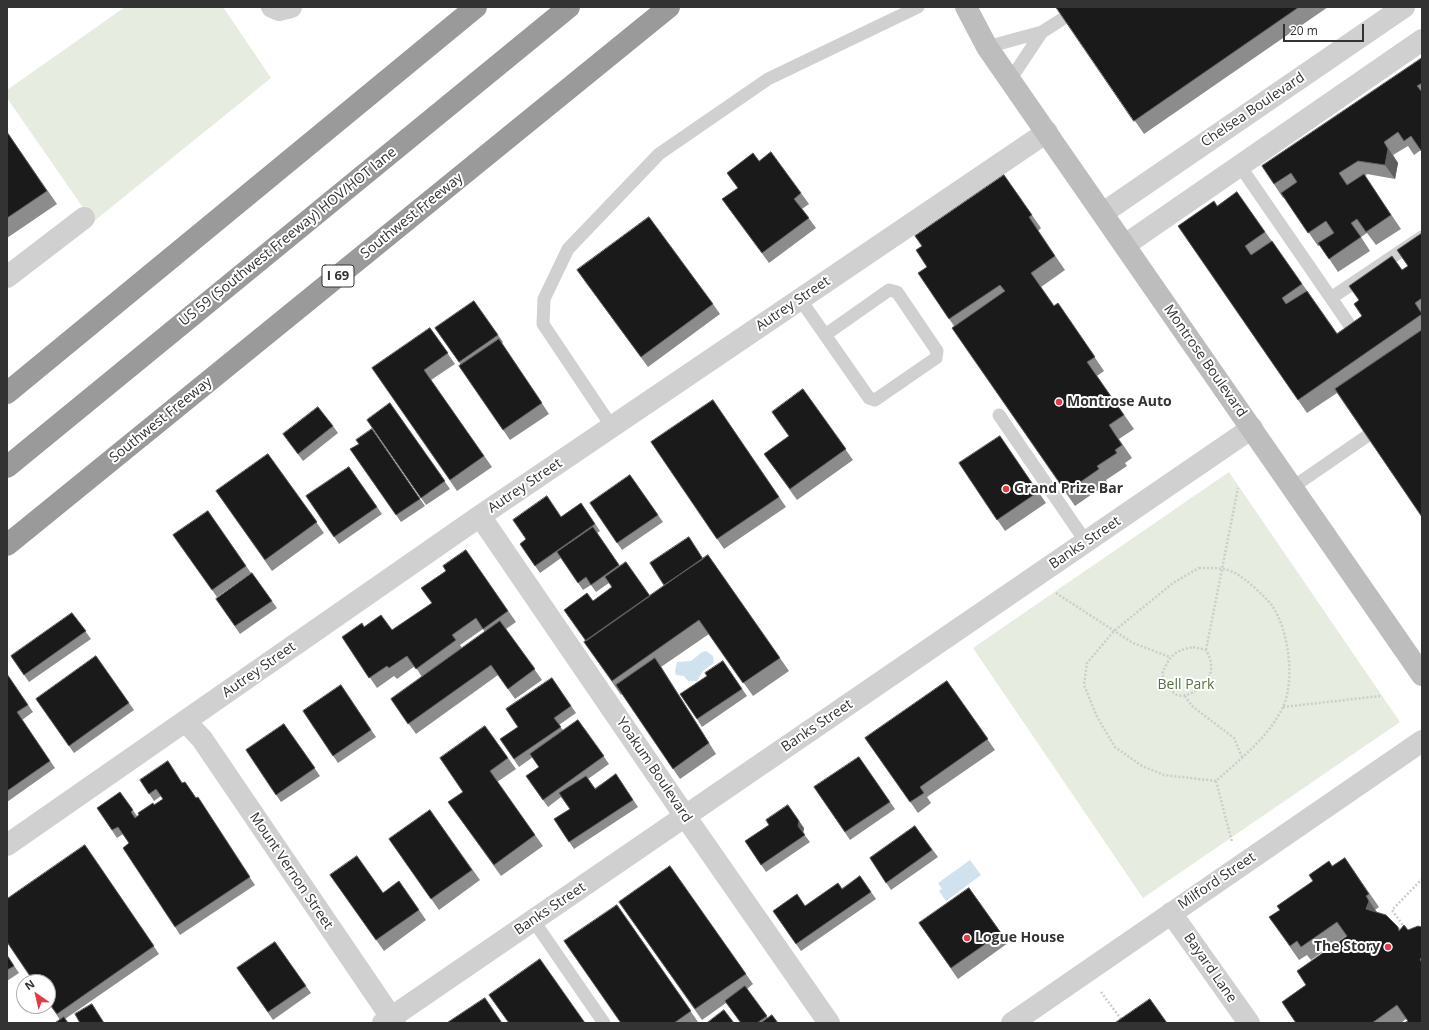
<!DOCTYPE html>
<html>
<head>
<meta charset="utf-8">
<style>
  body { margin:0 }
  #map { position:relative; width:1429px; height:1030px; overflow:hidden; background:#fff; font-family:"Open Sans",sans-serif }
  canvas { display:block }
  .frame { position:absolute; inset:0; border:8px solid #333; pointer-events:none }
  .north { position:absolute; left:16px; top:974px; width:40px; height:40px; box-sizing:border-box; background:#fff; border:1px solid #adadad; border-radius:50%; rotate:326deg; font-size:11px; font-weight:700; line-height:16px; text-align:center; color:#333 }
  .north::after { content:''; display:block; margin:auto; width:14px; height:18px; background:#e63946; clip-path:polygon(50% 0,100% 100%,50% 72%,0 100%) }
  .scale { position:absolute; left:1283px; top:24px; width:81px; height:18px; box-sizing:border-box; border:2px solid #333; border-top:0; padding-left:5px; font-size:12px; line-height:14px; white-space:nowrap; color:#333; -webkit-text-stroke:3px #fff; paint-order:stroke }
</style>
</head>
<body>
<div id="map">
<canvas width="1429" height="1030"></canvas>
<div class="frame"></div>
<div class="north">N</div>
<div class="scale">20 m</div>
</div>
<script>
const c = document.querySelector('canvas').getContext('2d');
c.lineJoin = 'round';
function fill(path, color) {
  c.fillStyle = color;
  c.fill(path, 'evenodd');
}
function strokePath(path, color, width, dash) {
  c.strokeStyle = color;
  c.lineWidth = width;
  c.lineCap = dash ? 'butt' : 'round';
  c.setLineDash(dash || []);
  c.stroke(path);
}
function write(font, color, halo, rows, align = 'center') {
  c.font = font + ' "Open Sans",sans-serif';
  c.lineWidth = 4;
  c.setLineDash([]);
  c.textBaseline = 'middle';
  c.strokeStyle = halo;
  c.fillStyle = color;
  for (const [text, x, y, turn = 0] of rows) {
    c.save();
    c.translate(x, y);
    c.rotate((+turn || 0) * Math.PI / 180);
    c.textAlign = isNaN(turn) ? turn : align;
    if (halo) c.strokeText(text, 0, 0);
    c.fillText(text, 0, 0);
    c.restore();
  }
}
fill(new Path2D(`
  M125,7H223L271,78L93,222L7,98V90Z
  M1229,472L1400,722L1143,898L973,648Z`), '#e6ecdf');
fill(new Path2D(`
  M706,651L713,656L714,663L703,671L697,681H688L684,676L676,675L675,671L677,662L691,661L702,652Z
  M970,860L981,875L946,901L939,891L942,889L938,883Z`), '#cfe2ee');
strokePath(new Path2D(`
  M1199,568C1211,568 1224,567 1235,573C1245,578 1267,598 1273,607C1289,632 1295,680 1283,707C1269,737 1239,760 1216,781L1164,775L1142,766L1115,747L1097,717L1084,685L1087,663L1114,631L1173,583Z
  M1056,593L1133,643L1170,657
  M1193,647L1206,650C1210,657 1213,667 1210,674C1206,685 1189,699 1177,695C1174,693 1170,690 1167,688L1162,674C1170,656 1173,651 1193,647Z
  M1206,650L1238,488
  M1185,696L1192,706L1234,738L1242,757
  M1283,707L1380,696
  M1216,781L1232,842
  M1405,928L1392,910L1422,879
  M1101,992L1124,1023`), '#cdcdcd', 2.5, [2, 2]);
strokePath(new Path2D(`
  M987,47L1042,32L1064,18
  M1010,80L1042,32
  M1240,166L1353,330
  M1331,298L1422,237
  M800,299L869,398L875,400L936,358L937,351L897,292L889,290L825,335
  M999,415L1086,542
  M612,427L543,324L544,299L568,249L659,154L768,79L918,7
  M1293,487L1367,436
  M533,920L604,1023`), '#d0d0d0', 13);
strokePath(new Path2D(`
  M272,7L279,10L291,7
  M1103,213L1404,7
  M1125,245L1422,40
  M7,277L84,218
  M480,516L685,816L829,1023
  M185,721L202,739L395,1023
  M7,845L480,516L1047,132
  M1171,913L1249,1023
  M1012,1023L1422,741`), '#d0d0d0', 22);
strokePath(new Path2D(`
  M383,1023L1252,428`), '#d0d0d0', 22);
strokePath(new Path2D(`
  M966,7L987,47L1422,675`), '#bdbdbd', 22);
strokePath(new Path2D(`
  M7,393L476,7
  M7,467L569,7
  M7,545L669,7`), '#9a9a9a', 22);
fill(new Path2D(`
  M1056,7H1328L1144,134Z
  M1422,58V152L1421,150L1414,155L1408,146L1393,155L1398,163L1395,179L1367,174L1365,176L1401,229L1376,245L1367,233L1361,237L1370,251L1338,272L1320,245L1318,246L1284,197L1283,198L1262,166Z
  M7,132L57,204L7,238Z
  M759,161L801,193L809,204L802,209L816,228L769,263L722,199L738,188L727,173Z
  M1004,175L1041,228L1038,231L1065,270L1041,287L1054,306L1058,303L1104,371L1097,376L1134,429L1119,439L1132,458L1125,463L1127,466L1106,480L1108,483L1075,506L952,328L954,326L918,273L927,267L922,246Z
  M1237,192L1337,333L1362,316L1402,270L1408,266L1422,233V517L1337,393L1307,413L1178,226L1217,206Z
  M584,280L713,304L720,314L648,367Z
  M474,301L503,342L502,343L549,414L510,440L459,366L461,365L435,328Z
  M430,328L455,364L431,380L492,467L457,491L372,368Z
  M803,389L853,460L797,500L764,454L789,436Z
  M713,400L786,507L724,549L651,442Z
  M390,403L450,489L426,505L367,420Z
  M333,426L338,433L303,461L283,434Z
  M372,429L425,506L401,522L350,449L359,444Z
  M1000,436L1046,503L1005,531L959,463Z
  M268,454L324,533L272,571L216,491Z
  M349,467L382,514L339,544L306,496Z
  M630,475L663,522L622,550L590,503Z
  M581,503L600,531L597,533L620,566L650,596L664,586L650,563L704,559L708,555L789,671L753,696L709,634L661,667L716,754L680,779L622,694L621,695L584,642L586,641L593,601L612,587L609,583L596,592L591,585L583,590L561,558L540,573L520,544L561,517Z
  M208,511L251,573L217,597L173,535Z
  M466,550L516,622L506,629L542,680L515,699L498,675L416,734L391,699L422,677L415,666L397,679L394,676L377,688L342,637L364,627L392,630L432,603L446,571ZM483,629L485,632L462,648L460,645Z
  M252,573L277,608L240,634L216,599Z
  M72,613L91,639L29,682L11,656Z
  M96,656L134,710L74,753L36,699Z
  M723,661L747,696L702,727L697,719L707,676Z
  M7,674L33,712L22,720L55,768L7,802Z
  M552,678L576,713L559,725L563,730L578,720L609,764L588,779L595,788L616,774L638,807L574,849L554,819L570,809L561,797L548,807L526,776L539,767L533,757L519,767L500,739L518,727Z
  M947,681L995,750L927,797L931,803L918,813L865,738Z
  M341,685L376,737L338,763L303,711Z
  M284,724L320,776L281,802L246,750Z
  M485,726L516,769L497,782L543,846L501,876L448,802L463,792Z
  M859,757L895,809L850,840L814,787Z
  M140,780L183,783L185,782L255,885L180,935L175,927L129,843L123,834L117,838L97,808L120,792L137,816L163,799L161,796L154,801Z
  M430,810L480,880L439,910L389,839Z
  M915,826L938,857L891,890L870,858Z
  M804,828L803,833L810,842L766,872L745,841Z
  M85,845L159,954L65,1019L60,1020L48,1002Z
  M1345,858L1379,907L1375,910L1377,912L1400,929L1408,930L1422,927V1023L1408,1021L1406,1019L1401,1023H1296L1306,985L1347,936H1346L1311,960L1307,955L1299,960L1269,917L1280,910L1332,866Z
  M670,866L753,984L747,989L768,1018L778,1023H741L726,1003L702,1020L619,902Z
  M330,875L383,893L399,881L426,920L384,951Z
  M860,876L876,899L801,951L773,911L805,906L842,888Z
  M969,888L1008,943L958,979L919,923Z
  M617,905L698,1022L696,1023H621Z
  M275,942L311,993L273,1020L237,968Z
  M7,955L19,973L7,981Z`), '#8c8c8c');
fill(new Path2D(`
  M1384,142L1398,163L1395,179L1385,165Z
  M655,658L662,668L716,754L709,743Z
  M788,805L804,828L803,833L798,826Z
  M1366,896L1378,914L1366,909Z`), '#5f5f5f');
const building = new Path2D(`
  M1056,7H1299L1134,121Z
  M1422,58V83L1417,86L1422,92V152L1411,136L1404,141L1398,132L1384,142L1388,149L1385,165L1358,161L1339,173L1347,185L1364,174L1391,215L1366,232L1357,219L1351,223L1361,237L1329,259L1318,243L1334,233L1326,221L1308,233L1281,193L1297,182L1291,173L1274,184L1262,166Z
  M7,132L47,191L7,218Z
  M771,152L801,193L794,199L809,218L762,253L722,199L738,188L727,173L753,153L759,161Z
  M1004,175L1032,215L1029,217L1055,256L1031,273L1054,306L1058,303L1095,357L1087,362L1124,415L1109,425L1122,445L1115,450L1117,453L1097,466L1099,469L1066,492L952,328L1005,291L1000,285L949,319L918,273L927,267L916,250L922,246L915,236Z
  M1237,192L1265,232L1245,246L1251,255L1272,241L1302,284L1282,298L1286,304L1307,291L1337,334L1362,316L1354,304L1359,300L1349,286L1392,256L1402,270L1408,266L1397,250L1422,233V298L1415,303L1422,314L1298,400L1178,226L1214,201L1217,206Z
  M649,217L713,304L641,357L577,270Z
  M474,301L498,335L459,362L435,328Z
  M430,328L448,353L424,370L484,456L450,480L372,368Z
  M1422,330V517L1335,389Z
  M499,339L542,403L503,430L459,366Z
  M803,389L846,449L790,489L764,454L789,436L772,412Z
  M713,400L779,497L717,539L651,442Z
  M390,403L445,481L421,498L367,420Z
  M318,407L333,426L298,454L283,434Z
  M372,429L420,499L396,515L350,449L359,444L356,440Z
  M1000,436L1038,492L997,520L959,463Z
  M268,454L317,522L265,560L216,491Z
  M349,467L377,507L334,537L306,496Z
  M630,475L658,515L617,543L590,503Z
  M547,496L561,517L581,503L595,524L535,566L520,544L526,539L513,520Z
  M208,511L246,566L212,590L173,535Z
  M593,527L619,565L591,585L586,577L578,583L557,552Z
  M689,537L703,559L664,585L650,563Z
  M466,550L508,611L483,629L476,618L452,635L456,640L416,669L407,656L389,668L387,666L369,678L342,637L362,623L364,627L381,615L392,630L432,603L421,588L446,571L443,566Z
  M708,555L780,658L743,683L699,620L612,681L584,642Z
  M626,562L650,596L586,641L564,610L587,593L593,601L612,587L605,577Z
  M252,573L272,601L235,626L216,599Z
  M72,613L86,631L24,675L11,656Z
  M500,621L535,669L508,689L491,665L408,724L391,699Z
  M96,656L129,703L69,746L36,699Z
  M655,658L709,743L673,769L616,685Z
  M723,661L742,689L697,719L680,694L707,676L705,673Z
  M7,674L28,705L17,712L50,761L7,791Z
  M552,678L571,706L554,718L561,727L514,759L500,739L518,727L506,709Z
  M947,681L988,739L920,787L924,793L910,802L865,738Z
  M341,685L371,730L333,756L303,711Z
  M578,720L604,756L543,800L526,776L539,767L530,754Z
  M284,724L315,768L276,795L246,750Z
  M485,726L508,758L490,771L535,835L494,865L448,802L463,792L440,758Z
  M859,757L890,802L845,832L814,787Z
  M168,761L182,783L185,782L196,798L198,797L250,877L175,927L123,848L129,843L118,827L112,830L97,808L120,792L133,810L131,812L135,818L139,815L138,813L153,803L154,805L163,799L156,789L149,794L140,780Z
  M616,774L633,800L569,842L554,819L570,809L559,793L586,776L595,789Z
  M788,805L799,821L798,826L805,835L761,865L745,841L769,825L766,820Z
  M430,810L472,870L431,899L389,839Z
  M915,826L932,850L886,883L870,858Z
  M85,845L154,946L57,1014L48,1002V982H34L7,942V899Z
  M357,856L383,893L399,881L419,910L376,940L330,875Z
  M1345,858L1369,894L1366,896L1369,901L1366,909L1386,915L1398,927L1399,931L1404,925L1408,930L1418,926L1422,927V958L1420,959L1422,963V1023H1404L1408,1021L1397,1005L1372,1023H1296L1282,1002L1306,985L1297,971L1347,936L1337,922L1301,947L1297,941L1290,946L1269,917L1280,910L1277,906L1313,881L1309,875L1329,861L1332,866Z
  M670,866L746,974L695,1009L619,902Z
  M860,876L871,892L796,944L773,911L797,894L805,906L838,883L842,889Z
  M969,888L1001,933L951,968L919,923Z
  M617,905L691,1011L674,1023H621L564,941Z
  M275,942L306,986L268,1012L237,968Z
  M7,955L14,966L7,970Z
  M540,959L585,1023H509L489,995Z
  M745,986L767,1016L757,1023H741L725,1001Z
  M485,998L502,1023H447Z
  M1150,999L1167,1023H1115Z
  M92,1004L104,1023H80L75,1014Z
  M724,1010L734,1023H707Z
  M772,1015L778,1023H761Z
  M64,1017L68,1023H55Z`);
fill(building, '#1a1a1a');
strokePath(building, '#5f5f5f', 1);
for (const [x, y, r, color] of [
  [1059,402,4,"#e63946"],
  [1006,489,4,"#e63946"],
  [967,938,4,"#e63946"],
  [1388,947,4,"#e63946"]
]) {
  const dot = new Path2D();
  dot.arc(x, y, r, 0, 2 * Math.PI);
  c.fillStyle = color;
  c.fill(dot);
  strokePath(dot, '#fff', 1.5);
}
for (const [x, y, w] of [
  [338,276,32]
]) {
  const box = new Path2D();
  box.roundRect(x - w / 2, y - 11, w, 22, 3);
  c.fillStyle = '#fff';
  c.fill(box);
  strokePath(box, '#333', 1);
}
write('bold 13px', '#333', null, [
  ["I 69",338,276]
]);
write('14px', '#333', '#fff', [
  ["Chelsea Boulevard",1253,110,-34],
  ["Southwest Freeway",412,216,-39],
  ["US 59 (Southwest Freeway) HOV/HOT lane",288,237,-39],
  ["Autrey Street",793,304,-34],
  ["Montrose Boulevard",1205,361,55],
  ["Southwest Freeway",161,420,-39],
  ["Autrey Street",525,486,-34],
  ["Banks Street",1085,543,-34],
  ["Autrey Street",259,670,-35],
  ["Banks Street",817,726,-34],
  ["Yoakum Boulevard",654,770,56],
  ["Mount Vernon Street",291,871,56],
  ["Milford Street",1217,881,-34],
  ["Banks Street",550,909,-34],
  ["Bayard Lane",1210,968,55]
]);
write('bold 14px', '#333', '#fff', [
  ["Montrose Auto",1067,402],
  ["Grand Prize Bar",1014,489],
  ["Logue House",975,938],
  ["The Story",1380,947,"right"]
], 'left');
write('14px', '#56703f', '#fff', [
  ["Bell Park",1186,685]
]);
</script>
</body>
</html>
